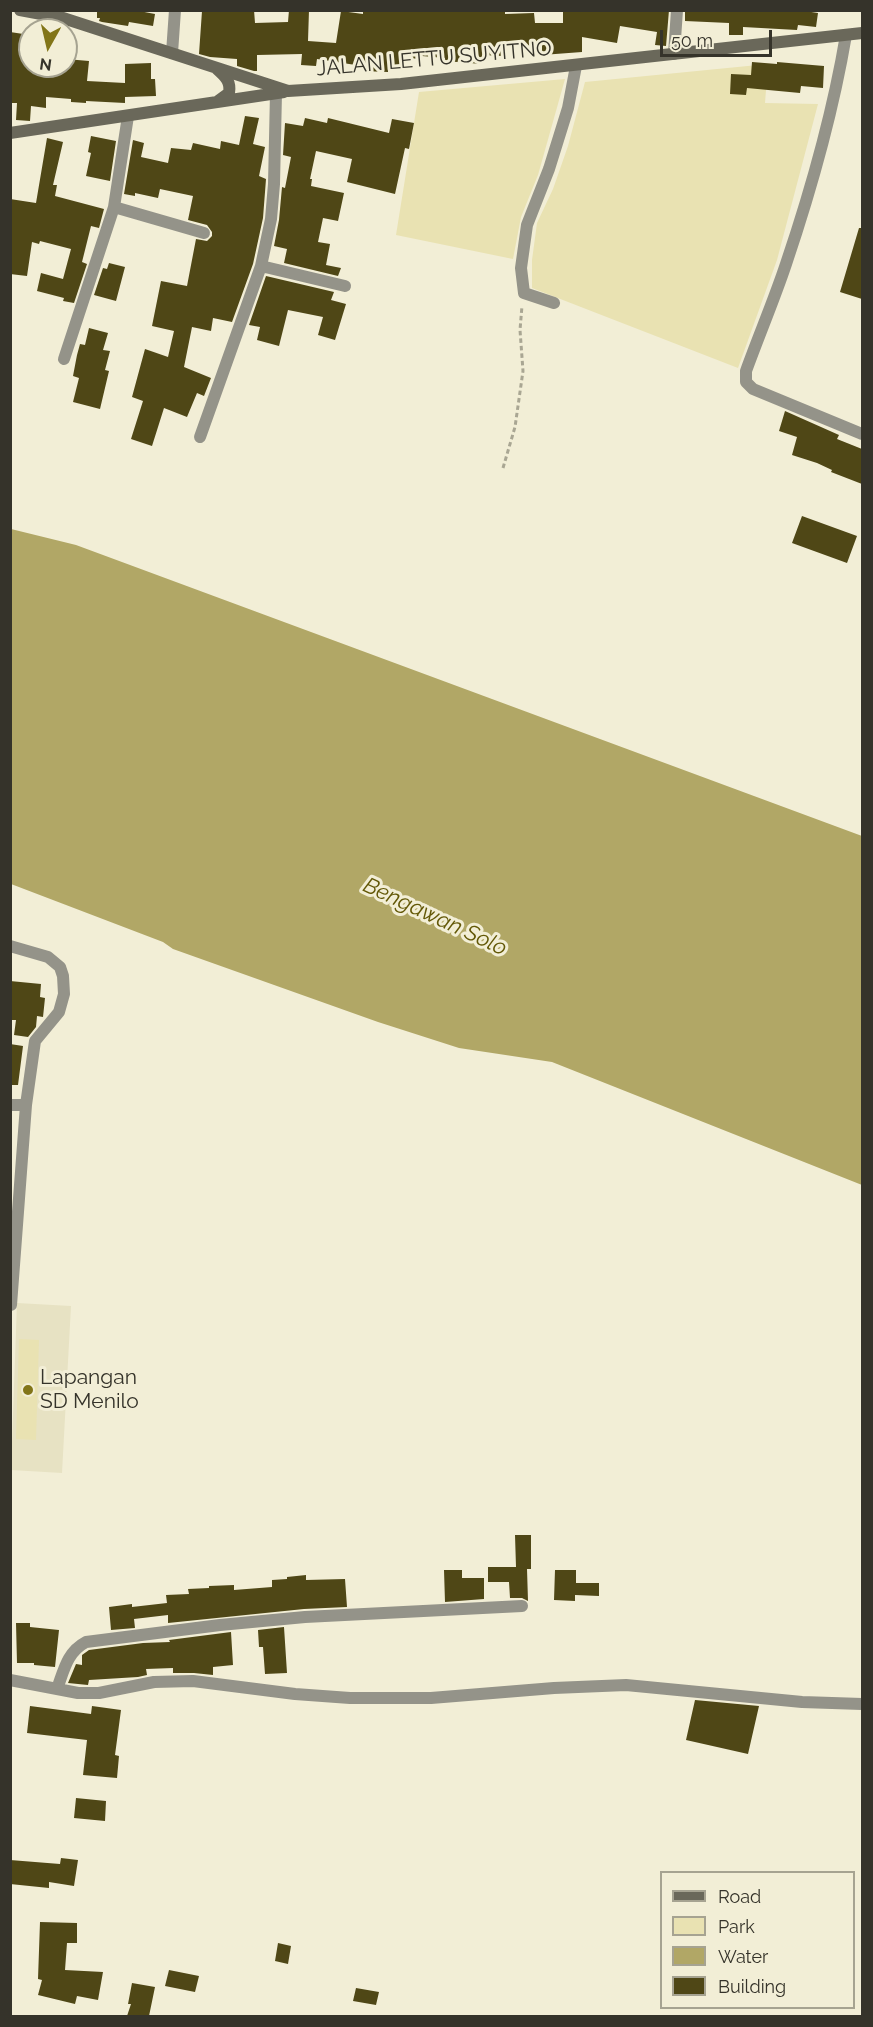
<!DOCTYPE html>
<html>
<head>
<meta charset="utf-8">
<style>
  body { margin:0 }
  #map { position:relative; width:873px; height:2027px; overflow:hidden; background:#f2eed6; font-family:Raleway,sans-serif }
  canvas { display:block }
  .frame { position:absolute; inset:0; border:12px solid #35332a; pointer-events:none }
  .legend { position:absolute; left:660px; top:1871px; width:195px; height:138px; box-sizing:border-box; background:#f2eed6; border:2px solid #a6a391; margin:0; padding:8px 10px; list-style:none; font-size:18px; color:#35332a }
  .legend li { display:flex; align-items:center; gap:12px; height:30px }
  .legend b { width:30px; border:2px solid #a6a391 }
  .north { position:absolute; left:18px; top:18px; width:60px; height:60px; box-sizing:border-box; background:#f2eed6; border:2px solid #a6a391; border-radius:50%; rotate:188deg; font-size:16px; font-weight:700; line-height:24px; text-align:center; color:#35332a }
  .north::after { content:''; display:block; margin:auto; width:21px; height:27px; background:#827518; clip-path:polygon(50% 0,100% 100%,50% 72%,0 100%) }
  .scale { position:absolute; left:660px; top:30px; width:112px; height:27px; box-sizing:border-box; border:3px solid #35332a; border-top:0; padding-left:8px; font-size:18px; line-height:21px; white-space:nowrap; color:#35332a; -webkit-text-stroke:4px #f2eed6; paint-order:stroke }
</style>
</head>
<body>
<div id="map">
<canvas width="873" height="2027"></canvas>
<div class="frame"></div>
<ul class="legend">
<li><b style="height:8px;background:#6a685a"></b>Road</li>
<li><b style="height:16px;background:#e9e2b2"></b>Park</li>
<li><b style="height:16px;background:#b1a766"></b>Water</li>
<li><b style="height:16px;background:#4f4716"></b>Building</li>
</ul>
<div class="north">N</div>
<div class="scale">50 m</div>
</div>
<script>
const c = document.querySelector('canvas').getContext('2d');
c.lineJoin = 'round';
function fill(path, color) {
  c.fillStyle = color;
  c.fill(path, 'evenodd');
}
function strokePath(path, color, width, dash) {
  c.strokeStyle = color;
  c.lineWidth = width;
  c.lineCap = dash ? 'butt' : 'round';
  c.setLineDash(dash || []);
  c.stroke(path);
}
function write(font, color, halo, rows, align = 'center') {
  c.font = font + ' Raleway,sans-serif';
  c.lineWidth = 6;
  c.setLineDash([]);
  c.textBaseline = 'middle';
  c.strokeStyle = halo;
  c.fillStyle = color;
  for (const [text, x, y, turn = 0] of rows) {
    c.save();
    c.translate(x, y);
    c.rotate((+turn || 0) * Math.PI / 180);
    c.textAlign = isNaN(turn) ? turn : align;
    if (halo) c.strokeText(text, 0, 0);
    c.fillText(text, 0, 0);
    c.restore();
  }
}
fill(new Path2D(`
  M17,1303L71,1306L62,1473L11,1470Z`), '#e7e2c3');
fill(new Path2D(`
  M768,64L765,103L818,104L777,260L738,368L532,288V260L537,223L553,189L568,146L585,82Z
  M565,79L538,175L521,217L513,259L396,235L419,92Z
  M19,1339L39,1340L36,1440L16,1439Z`), '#e9e2b2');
fill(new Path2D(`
  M11,529L76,545L862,836V1185L552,1062L459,1048L378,1022L173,949L163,942L11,884Z`), '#b1a766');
fill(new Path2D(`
  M97,10H134L155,14L153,26L129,22L128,26L102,22L99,21L100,18H97Z
  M224,10H254L255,23L288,22L289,10H309L308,41L336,43L341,11L363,14V10H497L505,11V14L534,13L535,23H563V10H669L666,46L655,45L657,32L620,26L617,43L582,37V52L542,55V46L503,47V56L482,55V64L445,61V58L422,56L421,59L408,58V66L388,65V72L362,71V66L317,59L316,66L301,65L302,54L257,55V71H254L237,66V59L210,57L199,54L202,11L224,12Z
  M685,10H798L818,13L816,27L798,25L797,30L743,27V35H729V23L685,21Z
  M10,32L30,35L27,64H30V66H66V59L89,61L87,81L125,83V64L151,63V79H155L156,96L125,97V103L86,101V103L71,102V99L46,97V108L31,106L30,121L16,120L17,103H10Z
  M752,62L777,64V62L824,66L823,88L801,86L800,93L747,88L746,95L730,94L731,74L751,75Z
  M245,116L259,118L253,144L265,147L259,176L266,179L263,218L253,264L232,322L213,318L211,331L192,327L184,367L211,378L204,396L197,393L187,417L164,408L152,446L131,439L143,401L132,397L145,349L168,357L174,331L152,326L161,281L187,286L196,239L207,241L212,236V232L207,225L188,220L193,196L160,189L158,198L135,193V196L124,194L133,140L144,143L141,157L168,163L171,148L191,150L193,143L220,149L221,141L239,145Z
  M305,118L327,123L328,118L389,133L392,119L414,123L409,149L405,148L395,194L347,182L352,159L316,151L310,179H312L311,186L344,193L338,221L323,218L318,242L330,244L326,265L341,268L338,276L284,263L287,249L274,246L279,220L282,187L285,188L291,157L283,155L285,123L303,126Z
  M91,136L116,141L110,181L86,176L91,153L88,152Z
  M47,138L63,142L53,185H57L55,196L104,209L99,228L91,226L82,262L87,264L74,303L63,301L64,298L37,291L41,273L63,279L71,249L40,241L39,244L32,242L27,276L10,274V199L36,203Z
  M859,228H862V299L840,292Z
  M109,263L125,267L116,301L94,295L103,268L107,269Z
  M266,276L334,292L331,300L346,304L335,340L318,335L323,317L288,310L279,346L257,340L260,327L249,325Z
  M89,328L108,333L103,350L110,351L105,370L109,371L100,409L73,402L79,378L73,376L77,355L80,344L85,345Z
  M785,411L839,435L837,439L862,449V484L831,472L832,470L817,463L792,455L797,437L779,431Z
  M802,516L857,536L847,563L792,543Z
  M10,981L41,984L40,997L45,998L43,1017L37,1016L36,1027L28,1037L14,1035L16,1020H10Z
  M10,1044L23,1046L18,1085H10Z
  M515,1535H531V1569H527L528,1601L522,1598H510L509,1582H488V1567H516Z
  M444,1570H462V1578H484V1599L445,1602Z
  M555,1570H576V1583H599V1596L575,1595V1601L554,1600Z
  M306,1575V1580L345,1579L347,1607L304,1609L168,1623V1615L134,1619L135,1628L111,1630L109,1607L132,1604V1607L167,1603L166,1595L189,1594L188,1589L209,1588V1586L234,1585V1590L272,1587V1580L287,1579V1577Z
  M16,1623H30V1627L59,1630L55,1667L34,1665V1663H17Z
  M284,1627L287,1673L265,1674L263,1647H259L258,1630Z
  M231,1632L233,1665L213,1667V1675L194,1673H173V1668L146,1669L147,1675L138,1677L89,1680L88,1685L68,1683L76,1664L82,1665V1655L89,1650L143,1643L170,1642L169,1640Z
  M695,1700L759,1706L748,1754L686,1740Z
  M30,1706L91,1714L92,1706L121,1710L115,1755L119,1756L117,1778L83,1775L87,1740L27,1733Z
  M76,1798L106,1801L105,1821L74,1818Z
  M61,1858L78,1860L74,1886L49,1882V1888L10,1884V1860L60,1864Z
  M40,1922L77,1923V1943H67L65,1970L103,1972L98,2000L77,1996L75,2004L38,1995L42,1980L38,1979Z
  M278,1943L291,1946L288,1964L275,1961Z
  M169,1970L199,1976L195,1992L165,1986Z
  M132,1983L155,1987L149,2016H127L131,2004H128Z
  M356,1988L379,1992L376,2005L353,2001Z`), '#4f4716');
strokePath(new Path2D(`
  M503,468L515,427L523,371L520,330L522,306`), '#a9a693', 3, [4.5, 3]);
strokePath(new Path2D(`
  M846,35C833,112 811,190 786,264C774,300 759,335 746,371V382L753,389L862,434
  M172,53L175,10
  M674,54L677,10
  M114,207L204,233
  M261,266L345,286
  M554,303L524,293L521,268L527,225L549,169L568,108L576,66
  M64,359L114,207L128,116
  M200,437L261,266L271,219L274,184L276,93
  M10,946L48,957L60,967L63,976L64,994L59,1012L35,1041L26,1105
  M10,1105H26L11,1305
  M10,1680L78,1693H99L154,1682L193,1681L295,1694L350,1698H431L554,1688L626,1685L802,1702L862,1704
  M57,1689C64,1670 67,1652 86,1642L220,1625L305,1617L522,1606`), '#949389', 12);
strokePath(new Path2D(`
  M20,10L63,18L288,91L401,84L862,33
  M217,69C226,77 231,82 229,93L218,101
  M10,133L284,92`), '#6a685a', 12);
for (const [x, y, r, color] of [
  [28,1390,6,"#827518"]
]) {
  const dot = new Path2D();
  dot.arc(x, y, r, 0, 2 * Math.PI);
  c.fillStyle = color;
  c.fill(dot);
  strokePath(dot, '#f2eed6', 2);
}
write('21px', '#35332a', '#f2eed6', [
  ["JALAN LETTU SUYITNO",434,59,-5]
]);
write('21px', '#35332a', '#f2eed6', [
  ["Lapangan",40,1378],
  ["SD Menilo",40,1402]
], 'left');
write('italic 22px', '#635807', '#f2eed6', [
  ["Bengawan Solo",435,917,25]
]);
</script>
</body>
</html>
